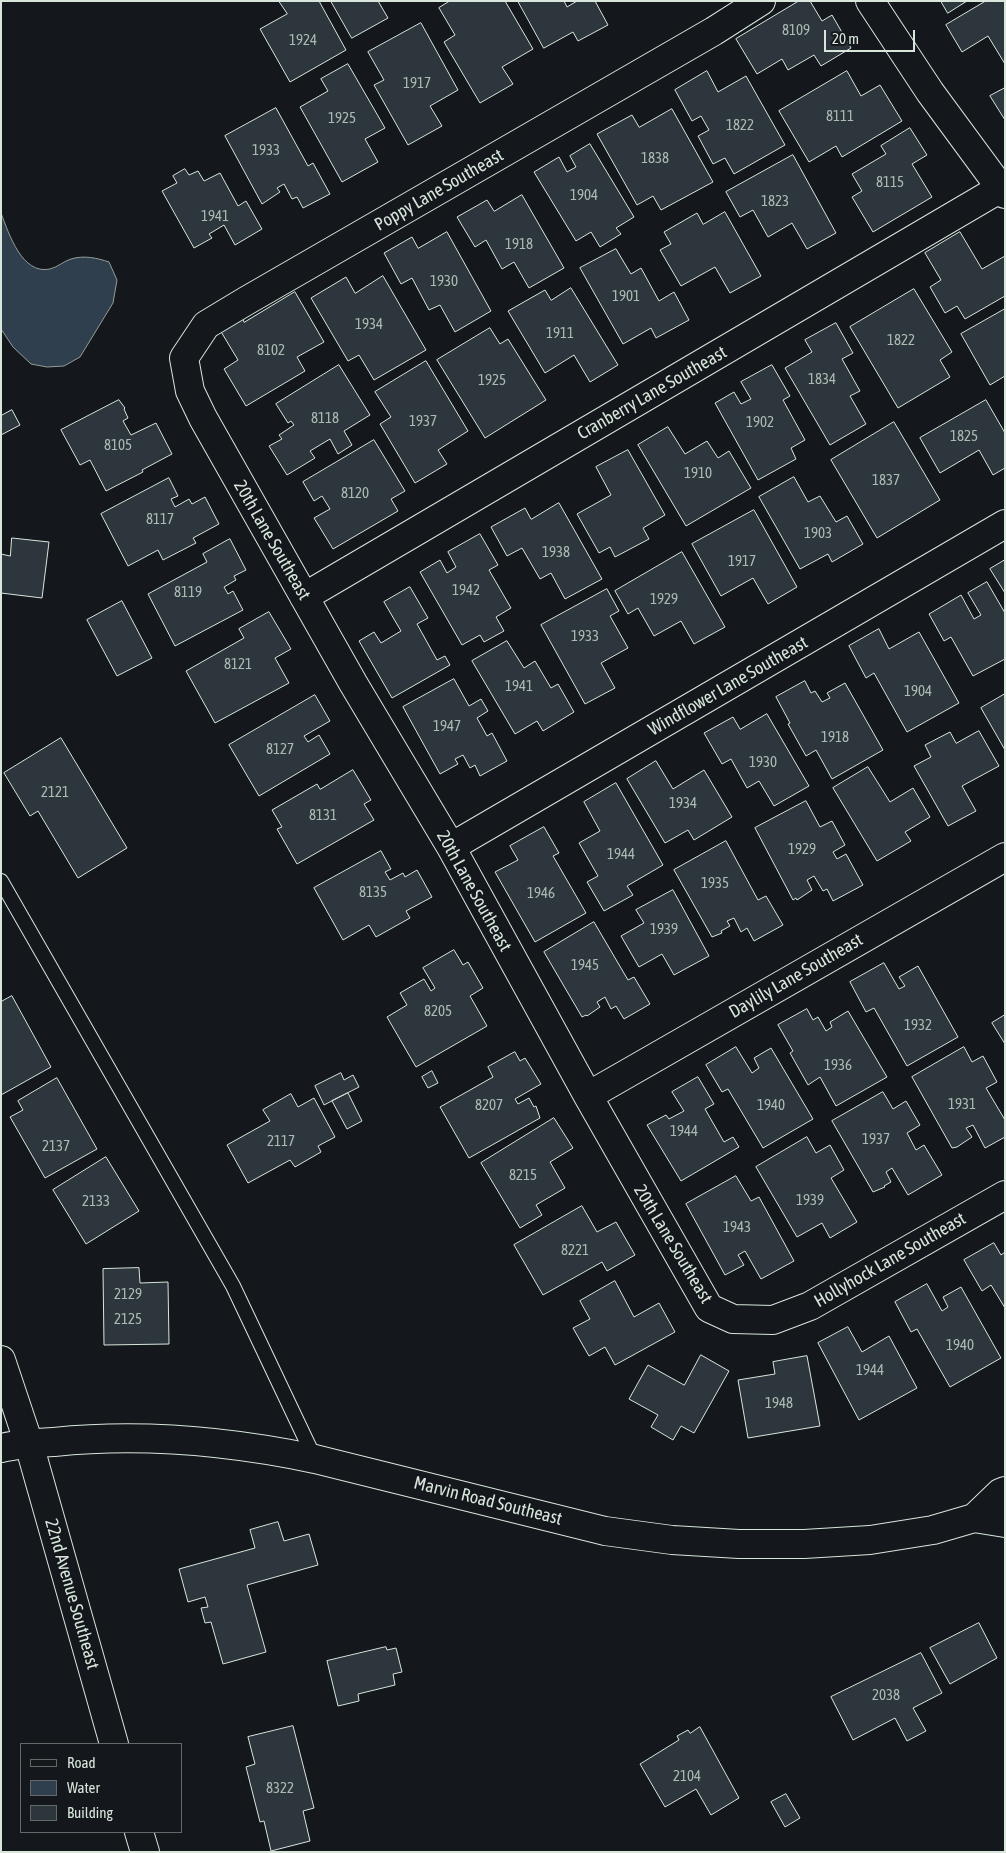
<!DOCTYPE html>
<html>
<head>
<meta charset="utf-8">
<style>
  body { margin:0 }
  #map { position:relative; width:1006px; height:1853px; overflow:hidden; background:#14181c; font-family:"Asap Condensed",sans-serif }
  canvas { display:block }
  .frame { position:absolute; inset:0; border:2px solid #d8e6dc; pointer-events:none }
  .legend { position:absolute; left:20px; top:1743px; width:162px; height:90px; box-sizing:border-box; background:#14181c; border:1px solid #626a69; margin:0; padding:6px 9px; list-style:none; font-size:15px; color:#d8e6dc }
  .legend li { display:flex; align-items:center; gap:10px; height:25px }
  .legend b { width:25px; border:1px solid #626a69 }
  .scale { position:absolute; left:824px; top:30px; width:91px; height:22px; box-sizing:border-box; border:2px solid #d8e6dc; border-top:0; padding-left:6px; font-size:15px; line-height:18px; white-space:nowrap; color:#d8e6dc; -webkit-text-stroke:4px #14181c; paint-order:stroke }
</style>
</head>
<body>
<div id="map">
<canvas width="1006" height="1853"></canvas>
<div class="frame"></div>
<ul class="legend">
<li><b style="height:6px;background:#14181c"></b>Road</li>
<li><b style="height:14px;background:#2f3f4d"></b>Water</li>
<li><b style="height:14px;background:#2c363c"></b>Building</li>
</ul>
<div class="scale">20 m</div>
</div>
<script>
const c = document.querySelector('canvas').getContext('2d');
c.lineJoin = 'round';
function fill(path, color) {
  c.fillStyle = color;
  c.fill(path, 'evenodd');
}
function strokePath(path, color, width, dash) {
  c.strokeStyle = color;
  c.lineWidth = width;
  c.lineCap = dash ? 'butt' : 'round';
  c.setLineDash(dash || []);
  c.stroke(path);
}
function write(font, color, halo, rows, align = 'center') {
  c.font = font + ' "Asap Condensed",sans-serif';
  c.lineWidth = 4;
  c.setLineDash([]);
  c.textBaseline = 'middle';
  c.strokeStyle = halo;
  c.fillStyle = color;
  for (const [text, x, y, turn = 0] of rows) {
    c.save();
    c.translate(x, y);
    c.rotate((+turn || 0) * Math.PI / 180);
    c.textAlign = isNaN(turn) ? turn : align;
    if (halo) c.strokeText(text, 0, 0);
    c.fillText(text, 0, 0);
    c.restore();
  }
}
const water = new Path2D(`
  M1,213C9,234 22,275 50,269C58,267 64,261 71,259C84,255 97,258 109,262L117,280L113,303L80,357L64,366L47,367L31,364L13,347L1,329Z`);
fill(water, '#2f3f4d');
strokePath(water, '#939e99', 1);
const building = new Path2D(`
  M279,1H319L346,50L290,82L260,29L287,14Z
  M331,1H378L388,18L352,38Z
  M450,1H505L533,49L502,67L513,84L480,103L444,42L455,35L439,8Z
  M518,1H564L567,7L577,1H595L608,25L578,41L573,32L544,48Z
  M799,1H810L822,21L832,15L851,48L821,66L814,55L788,70L782,59L757,74L736,39Z
  M941,1H967L948,13Z
  M986,1H1005V64L988,36L962,52L946,25Z
  M421,23L458,90L430,106L442,126L408,145L374,85L384,80L368,52Z
  M348,64L385,128L365,139L378,162L342,182L300,107L328,91L321,79Z
  M707,71L718,92L746,76L785,145L734,174L725,158L713,164L698,136L709,130L701,116L692,121L675,90Z
  M847,71L861,96L880,85L902,121L842,157L836,146L809,162L779,111Z
  M1005,88V120L990,96Z
  M276,108L308,166L313,163L330,194L303,208L297,197L292,199L284,184L277,188L280,192L262,204L225,136Z
  M672,109L713,182L661,210L653,196L637,205L597,134L632,115L639,127Z
  M910,128L927,155L912,164L932,197L873,232L852,197L862,191L852,174L886,154L881,146Z
  M590,144L634,217L616,228L621,234L600,247L591,232L576,241L534,172L559,157L567,172L576,167L570,156Z
  M793,155L836,233L807,249L792,223L768,237L753,210L740,217L726,192Z
  M185,169L189,175L198,171L204,181L220,173L238,206L246,201L262,229L235,245L224,225L209,234L212,238L194,248L162,191L177,183L173,176Z
  M522,195L564,268L529,288L514,262L502,269L486,240L475,247L457,217L487,200L494,211Z
  M725,212L761,276L730,293L715,267L681,286L660,250L671,244L664,232L697,213L703,224Z
  M447,232L491,311L455,332L440,305L429,310L412,278L401,284L384,253L412,237L418,248Z
  M960,232L982,269L1005,256V296L965,319L957,306L945,313L930,287L941,280L925,253Z
  M616,249L631,274L641,268L659,301L674,292L689,320L656,338L651,328L623,344L580,268Z
  M383,276L426,350L374,380L359,355L348,361L311,298L346,277L355,293Z
  M571,288L618,365L590,382L574,355L545,373L508,311L545,290L551,300Z
  M914,289L952,352L940,360L950,377L898,408L850,327Z
  M295,292L324,342L297,357L305,371L246,406L224,369L238,360L220,330L242,317L244,322Z
  M1005,309V376L990,385L961,334Z
  M836,323L853,353L842,359L860,391L850,396L866,424L830,445L785,368L812,352L805,340Z
  M490,328L500,344L508,339L546,400L485,438L437,360Z
  M426,361L468,431L438,450L447,464L415,483L380,424L391,417L375,392Z
  M339,365L370,415L344,431L352,445L338,454L330,439L310,451L315,458L287,475L269,446L282,439L279,435L294,425L291,421L288,423L276,404Z
  M772,365L790,396L783,400L805,440L791,448L796,459L758,480L715,403L734,392L741,404L751,399L741,382Z
  M119,400L125,408L124,409L128,418L123,421L131,435L156,423L172,454L142,470L143,472L106,491L90,460L80,465L61,430Z
  M986,400L1005,433V468L993,475L979,450L940,473L920,438Z
  M12,410L20,425L1,435V416Z
  M894,422L940,500L877,538L831,460Z
  M668,427L685,454L707,441L718,458L729,451L751,488L686,526L638,445Z
  M374,440L405,491L391,499L398,511L333,549L314,518L330,509L322,496L314,501L303,482Z
  M628,450L665,515L643,528L649,539L615,557L610,547L599,553L577,514L611,495L596,467Z
  M794,477L808,502L820,496L836,522L847,516L863,544L832,562L828,554L800,569L759,497Z
  M169,478L178,496L171,499L175,507L189,499L192,504L205,497L219,524L193,538L196,543L163,560L158,550L128,566L101,514Z
  M559,503L602,579L565,599L551,573L540,579L522,548L507,556L491,527L525,508L531,519Z
  M754,510L797,587L768,604L753,578L721,596L692,544Z
  M480,534L498,565L489,570L511,608L496,617L504,631L484,642L480,635L462,645L420,572L440,560L447,573L456,567L448,552Z
  M12,538L49,542L42,598L1,593V554L10,556Z
  M230,539L246,570L234,576L236,580L224,587L228,594L233,591L243,610L175,646L148,594L207,562L203,554Z
  M682,552L725,627L694,644L681,621L654,636L638,608L628,614L615,591Z
  M1005,560V593L990,569Z
  M987,582L1005,613V659L973,676L951,637L944,641L929,614L961,595L974,619L981,615L968,593Z
  M410,587L428,618L417,624L437,660L445,656L450,665L392,698L359,641L374,632L381,643L401,631L384,602Z
  M607,589L619,611L610,616L628,648L601,663L615,688L585,704L541,625Z
  M122,601L152,658L117,676L87,620Z
  M269,612L291,649L275,658L289,683L215,723L186,671L244,638L239,629Z
  M879,629L889,649L919,632L959,703L907,732L874,673L866,678L849,646Z
  M507,641L524,668L535,661L551,688L558,684L574,712L543,731L537,721L515,734L472,661Z
  M454,679L469,706L481,699L488,711L477,718L487,736L492,733L507,761L480,776L475,765L470,768L463,755L455,759L458,764L440,774L403,707Z
  M805,681L811,693L815,691L822,702L830,698L827,693L845,683L883,750L832,779L816,750L806,756L788,724L790,723L776,697Z
  M1005,694V750L981,708Z
  M315,695L330,721L304,736L308,742L319,735L330,754L259,796L229,745Z
  M767,714L809,786L774,806L759,781L747,788L731,759L722,764L704,733L733,717L740,729Z
  M979,731L999,766L962,786L976,811L948,826L914,766L931,757L925,745L950,732L956,743Z
  M61,738L127,848L78,878L38,811L30,816L4,773Z
  M656,761L673,789L704,770L732,817L694,840L688,830L665,843L627,779Z
  M868,767L890,802L913,788L930,817L905,832L911,841L877,861L833,788Z
  M353,770L371,800L364,804L374,820L297,864L277,829L282,827L272,810L317,784L320,789Z
  M616,783L663,865L627,886L633,895L604,911L587,882L598,876L579,843L600,831L584,802Z
  M806,801L820,827L832,821L845,845L833,852L837,859L846,854L863,885L833,901L827,889L823,891L814,876L807,880L812,890L797,900L796,898L793,900L755,828Z
  M544,827L559,853L553,856L586,913L535,942L495,872L518,860L510,846Z
  M726,841L758,900L766,896L783,925L754,941L747,928L741,932L734,918L727,921L730,926L721,931L722,933L712,937L674,870Z
  M381,851L391,869L385,872L390,880L403,873L405,877L417,870L432,897L406,911L410,918L376,937L369,925L343,940L314,888Z
  M673,890L709,956L674,975L662,954L639,967L621,936L644,923L636,910Z
  M594,922L628,980L634,977L650,1004L624,1019L616,1006L611,1009L605,997L597,1002L600,1007L587,1016L586,1015L582,1017L544,952Z
  M454,950L463,965L468,962L483,988L470,996L487,1026L416,1067L387,1017L407,1005L400,993L424,979L431,991L435,988L423,968Z
  M884,963L899,989L905,986L899,977L918,966L958,1037L907,1066L874,1008L866,1012L850,982Z
  M12,996L51,1067L1,1095V1002Z
  M807,1009L813,1020L818,1017L826,1031L832,1027L830,1022L848,1011L887,1077L836,1106L820,1077L808,1085L790,1053L793,1051L778,1025Z
  M1005,1015V1044L992,1023Z
  M736,1047L752,1073L759,1068L754,1058L771,1048L813,1119L763,1148L728,1089L722,1092L706,1065Z
  M964,1047L972,1062L983,1056L997,1082L986,1088L1005,1120V1137L985,1148L973,1125L966,1128L972,1137L957,1147L952,1148L912,1077Z
  M515,1052L520,1061L525,1058L541,1084L515,1099L518,1104L529,1098L534,1107L536,1106L540,1118L469,1158L440,1107L493,1077L488,1067Z
  M432,1071L438,1083L428,1088L422,1077Z
  M341,1073L344,1080L353,1075L359,1087L324,1105L315,1086Z
  M698,1077L714,1104L705,1109L724,1142L733,1137L739,1147L681,1181L647,1125L666,1115L669,1119L684,1111L672,1092Z
  M57,1078L97,1149L45,1178L10,1117L23,1110L18,1101Z
  M883,1092L893,1109L906,1101L920,1125L907,1133L916,1150L924,1145L942,1175L908,1195L892,1168L886,1172L891,1182L884,1186L885,1187L873,1192L832,1121Z
  M348,1093L362,1121L347,1129L332,1101Z
  M291,1094L298,1107L314,1098L335,1137L318,1146L321,1152L295,1167L290,1160L248,1183L227,1145L270,1121L263,1110Z
  M554,1118L573,1148L550,1162L565,1188L536,1205L542,1215L520,1228L481,1163Z
  M807,1137L816,1153L830,1145L844,1170L831,1178L857,1222L830,1238L822,1223L797,1237L756,1167Z
  M106,1157L139,1211L86,1244L53,1190Z
  M736,1176L751,1201L759,1197L794,1261L761,1279L745,1251L738,1255L744,1265L725,1275L686,1204Z
  M582,1206L597,1232L616,1222L635,1255L607,1271L602,1262L543,1295L514,1245Z
  M994,1243L1001,1255L1005,1252V1308L991,1285L982,1291L964,1260Z
  M139,1268L140,1283L168,1282L169,1344L104,1345L103,1269Z
  M615,1281L634,1317L659,1303L675,1332L615,1365L605,1347L589,1356L573,1328L590,1319L580,1301Z
  M927,1284L942,1311L948,1307L943,1297L961,1287L1001,1358L950,1387L917,1329L911,1332L895,1302Z
  M848,1327L862,1352L889,1336L917,1388L859,1420L818,1343Z
  M701,1355L729,1371L694,1433L681,1426L673,1440L651,1427L658,1415L629,1399L648,1365L684,1385Z
  M807,1356L820,1426L748,1438L738,1380L775,1374L773,1362Z
  M278,1522L284,1541L309,1534L318,1565L247,1585L266,1652L223,1664L211,1622L205,1623L201,1608L208,1607L205,1597L188,1602L179,1569L255,1548L250,1530Z
  M979,1623L997,1658L950,1684L930,1648Z
  M386,1647L387,1650L396,1648L402,1672L393,1674L395,1685L358,1694L359,1701L338,1706L327,1661Z
  M921,1653L942,1693L913,1708L926,1731L907,1741L895,1718L853,1740L831,1697Z
  M293,1726L314,1808L303,1811L310,1841L271,1851L264,1821L260,1822L246,1767L255,1764L248,1737Z
  M700,1727L739,1798L711,1815L696,1789L665,1807L640,1764L679,1740L677,1736L688,1730L690,1733Z
  M786,1794L800,1818L785,1827L771,1802Z`);
fill(building, '#2c363c');
strokePath(building, '#d8e6dc', 1);
const service = new Path2D(`
  M1,881L233,1286L315,1459`);
const minor = new Path2D(`
  M761,1L714,31L246,301L206,325L184,358L190,391L203,418L353,683L451,847L588,1096L709,1308L733,1319L773,1320L810,1306L1005,1195
  M870,1L930,92L1005,194
  M304,597L1001,188
  M451,847L1005,524
  M588,1096L1005,857
  M1,1360L29,1444L114,1744
  M139,1832L145,1852`);
const tertiary = new Path2D(`
  M1,1448C19,1444 37,1443 54,1442C142,1433 229,1441 315,1459L605,1531L672,1540L739,1544H804L870,1540L933,1530L974,1518L1005,1523
  M974,1518L1000,1493L1005,1491`);
strokePath(service, '#d8e6dc', 16);
strokePath(minor, '#d8e6dc', 30);
strokePath(tertiary, '#d8e6dc', 30);
strokePath(service, '#14181c', 14);
strokePath(minor, '#14181c', 28);
strokePath(tertiary, '#14181c', 28);
write('15px', '#adbab4', null, [
  ["8109",796,30],
  ["1924",303,40],
  ["1917",417,83],
  ["8111",840,116],
  ["1925",342,118],
  ["1822",740,125],
  ["1933",266,150],
  ["1838",655,158],
  ["8115",890,182],
  ["1904",584,195],
  ["1823",775,201],
  ["1941",215,216],
  ["1918",519,244],
  ["1930",444,281],
  ["1901",626,296],
  ["1934",369,324],
  ["1911",560,333],
  ["1822",901,340],
  ["8102",271,350],
  ["1834",822,379],
  ["1925",492,380],
  ["8118",325,418],
  ["1937",423,421],
  ["1902",760,422],
  ["1825",964,436],
  ["8105",118,445],
  ["1910",698,473],
  ["1837",886,480],
  ["8120",355,493],
  ["8117",160,519],
  ["1903",818,533],
  ["1938",556,552],
  ["1917",742,561],
  ["1942",466,590],
  ["8119",188,592],
  ["1929",664,599],
  ["1933",585,636],
  ["8121",238,664],
  ["1941",519,686],
  ["1904",918,691],
  ["1947",447,726],
  ["1918",835,737],
  ["8127",280,749],
  ["1930",763,762],
  ["2121",55,792],
  ["1934",683,803],
  ["8131",323,815],
  ["1929",802,849],
  ["1944",621,854],
  ["1935",715,883],
  ["8135",373,892],
  ["1946",541,893],
  ["1939",664,929],
  ["1945",585,965],
  ["8205",438,1011],
  ["1932",918,1025],
  ["1936",838,1065],
  ["1931",962,1104],
  ["8207",489,1105],
  ["1940",771,1105],
  ["1944",684,1131],
  ["1937",876,1139],
  ["2117",281,1141],
  ["2137",56,1146],
  ["8215",523,1175],
  ["1939",810,1200],
  ["2133",96,1201],
  ["1943",737,1227],
  ["8221",575,1250],
  ["2129",128,1294],
  ["2125",128,1319],
  ["1940",960,1345],
  ["1944",870,1370],
  ["1948",779,1403],
  ["2038",886,1695],
  ["2104",687,1776],
  ["8322",280,1788]
]);
write('18px', '#d8e6dc', '#14181c', [
  ["Poppy Lane Southeast",439,190,-30],
  ["Cranberry Lane Southeast",652,393,-30],
  ["20th Lane Southeast",272,540,60],
  ["Windflower Lane Southeast",728,686,-30],
  ["20th Lane Southeast",474,891,61],
  ["Daylily Lane Southeast",796,976,-30],
  ["20th Lane Southeast",673,1244,59],
  ["Hollyhock Lane Southeast",890,1260,-30],
  ["Marvin Road Southeast",488,1501,14],
  ["22nd Avenue Southeast",72,1594,74]
]);
</script>
</body>
</html>
